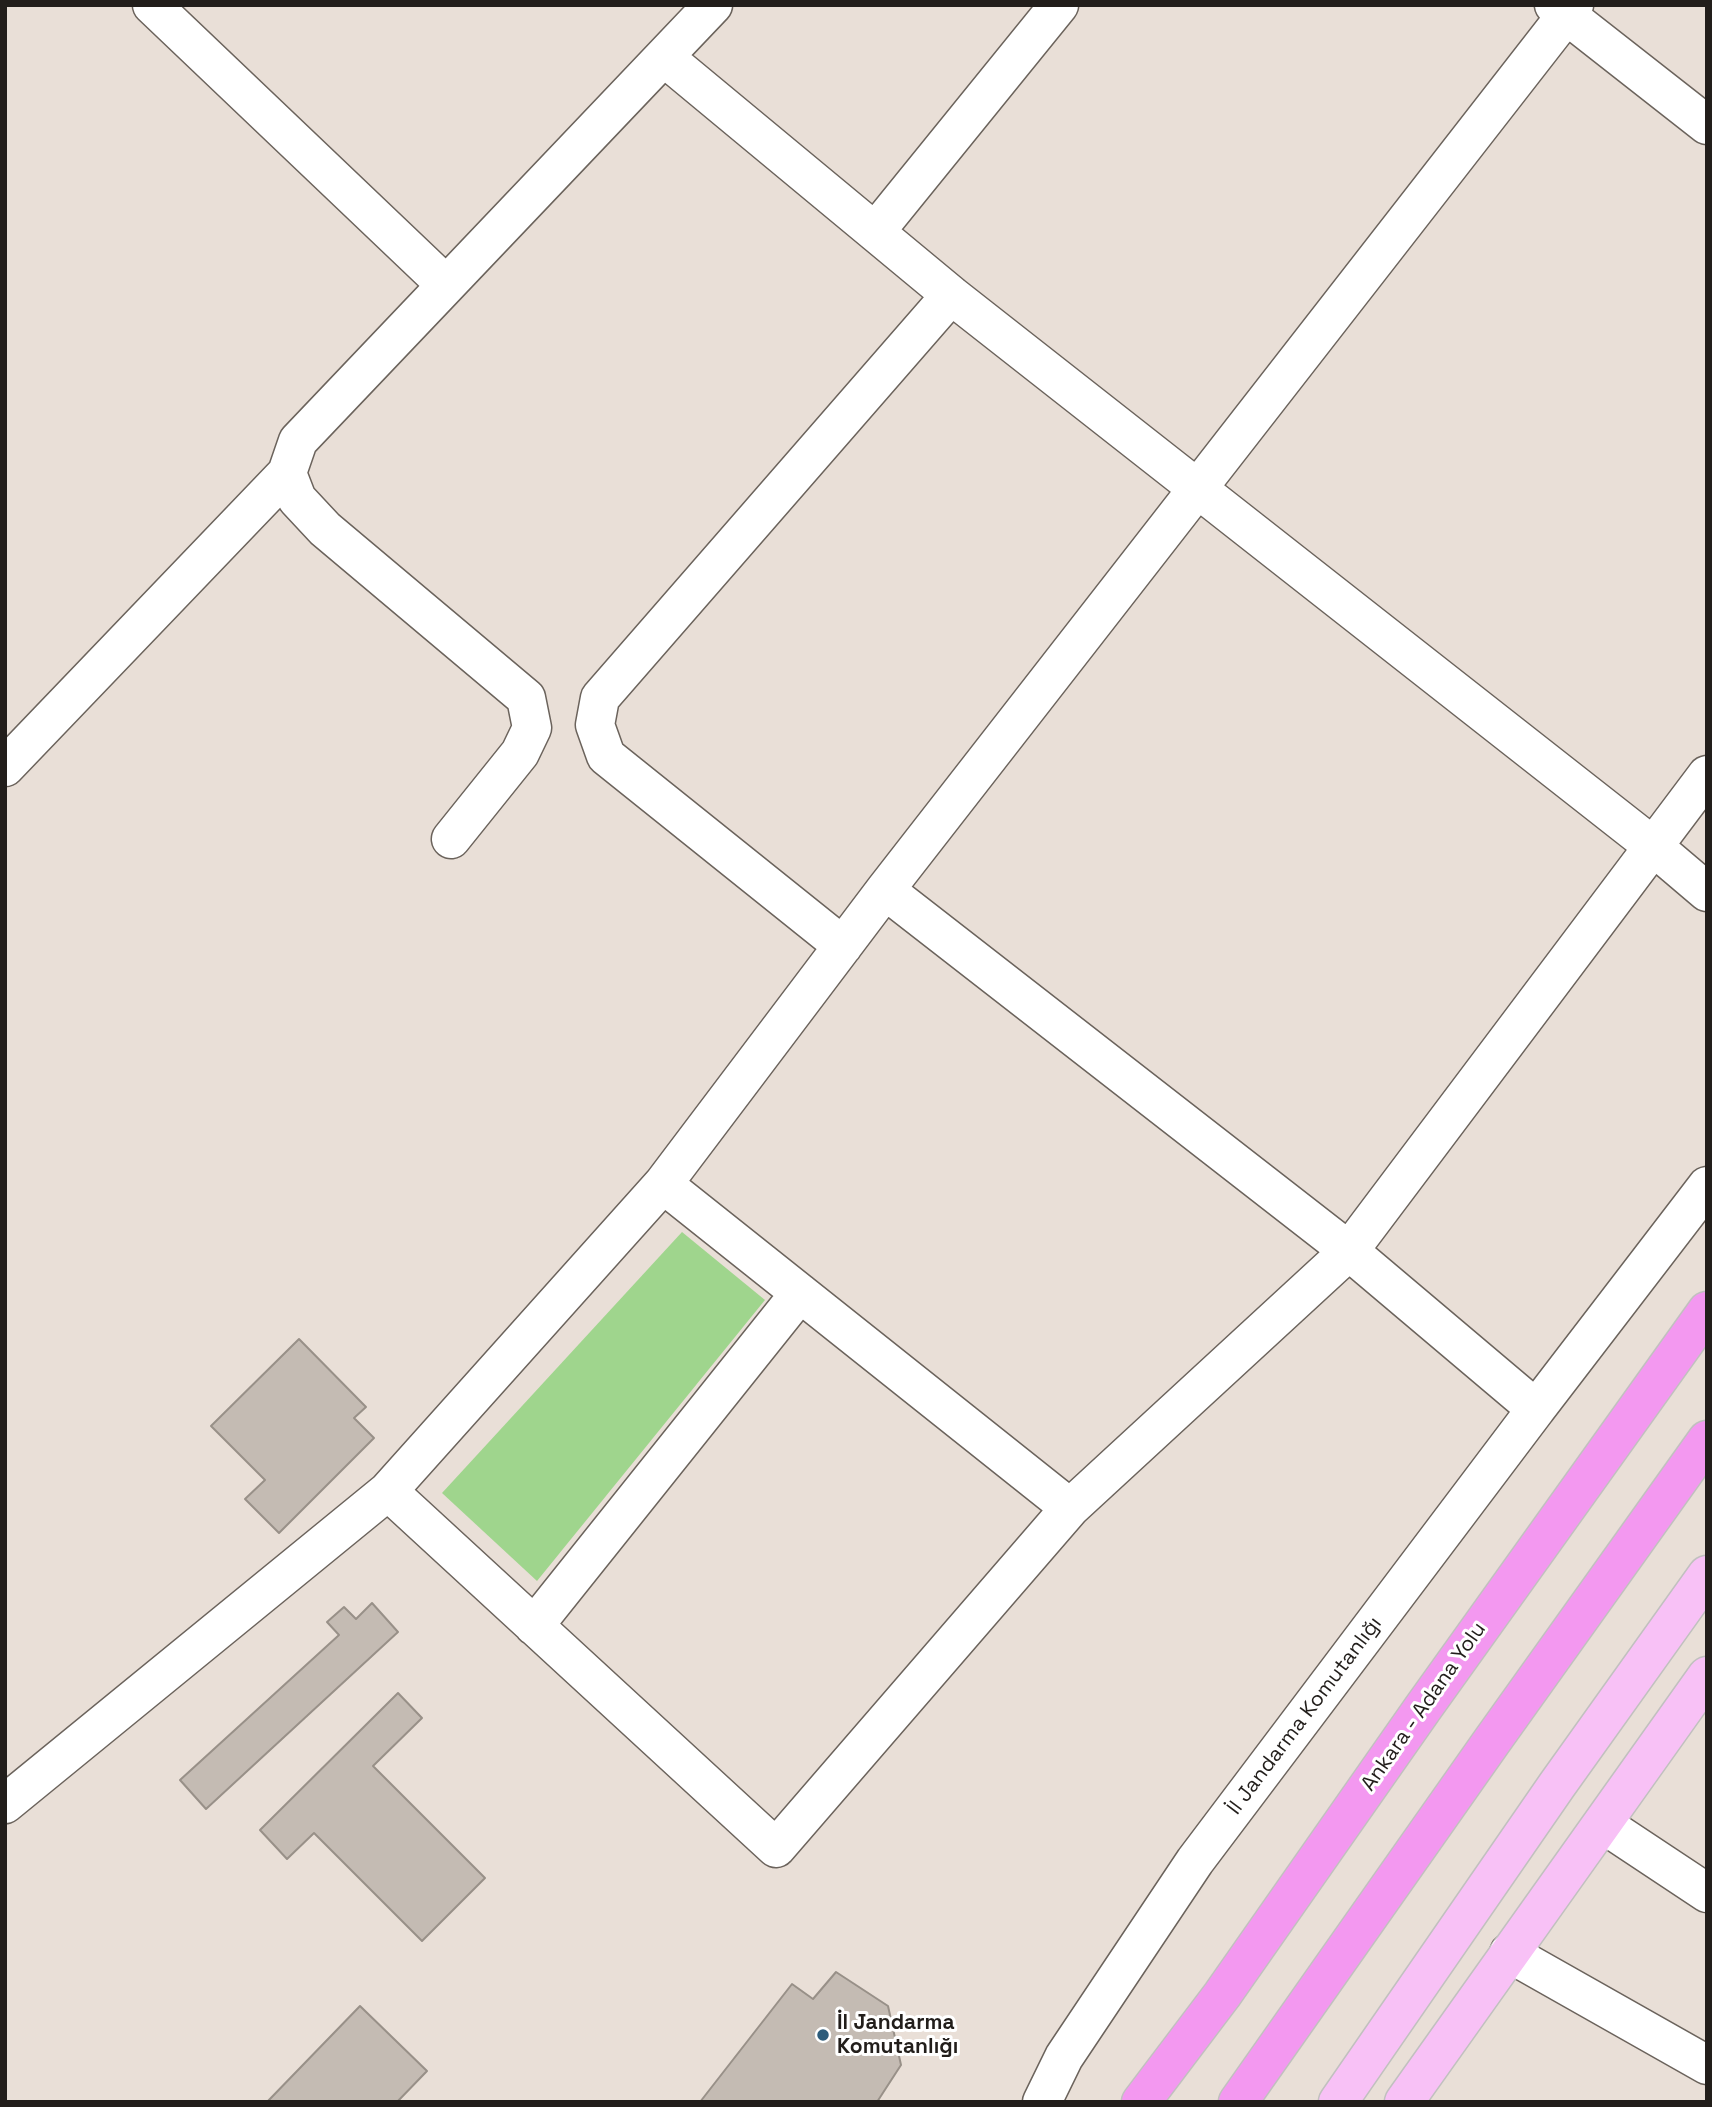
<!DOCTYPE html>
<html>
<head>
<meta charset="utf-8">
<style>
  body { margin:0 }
  #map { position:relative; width:1712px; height:2107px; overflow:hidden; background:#e9dfd7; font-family:"Space Grotesk",sans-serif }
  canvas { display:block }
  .frame { position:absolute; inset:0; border:7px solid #221e1b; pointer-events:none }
</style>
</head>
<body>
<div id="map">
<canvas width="1712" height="2107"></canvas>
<div class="frame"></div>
</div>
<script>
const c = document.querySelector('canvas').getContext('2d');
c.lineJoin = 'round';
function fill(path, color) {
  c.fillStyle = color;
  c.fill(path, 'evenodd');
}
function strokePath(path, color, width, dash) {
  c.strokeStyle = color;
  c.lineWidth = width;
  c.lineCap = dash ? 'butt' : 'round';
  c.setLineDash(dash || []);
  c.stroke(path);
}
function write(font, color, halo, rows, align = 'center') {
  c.font = font + ' "Space Grotesk",sans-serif';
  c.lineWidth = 6;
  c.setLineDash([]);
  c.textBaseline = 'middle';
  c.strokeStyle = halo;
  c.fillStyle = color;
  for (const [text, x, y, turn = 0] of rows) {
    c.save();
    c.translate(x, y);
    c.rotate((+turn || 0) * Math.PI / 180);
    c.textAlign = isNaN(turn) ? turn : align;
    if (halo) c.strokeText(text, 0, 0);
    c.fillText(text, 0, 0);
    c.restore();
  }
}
fill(new Path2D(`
  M682,1232L765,1300L537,1581L442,1493Z`), '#9fd58d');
const building = new Path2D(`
  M299,1339L366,1407L354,1418L374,1438L279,1533L245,1499L265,1480L211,1426Z
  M372,1603L398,1632L206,1809L180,1780L339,1635L327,1622L344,1607L356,1619Z
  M398,1693L422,1718L373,1766L485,1878L422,1941L314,1833L287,1859L260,1830Z
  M836,1972L888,2006L901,2065L877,2102H700L792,1984L813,1999Z
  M360,2006L427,2071L397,2102H267Z`);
fill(building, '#c4bbb3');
strokePath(building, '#989088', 2);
const minor = new Path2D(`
  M152,5L446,285
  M1554,5L1707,125
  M664,57L951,295L1654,847L1707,892
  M875,232L1059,5
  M5,767L287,473
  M451,839L520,753L532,728L526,698L325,529L297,499L287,473L298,441L713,5
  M885,890L1349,1251L1536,1409L1707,1186
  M843,946L606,756L595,725L600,698L951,295
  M388,1491L776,1848L1070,1508L1349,1251L1707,775
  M1070,1508L663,1184L885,890L1574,5
  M534,1626L800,1293
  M5,1804L388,1491L663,1184
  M1603,1824L1707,1893
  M1509,1953L1707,2065
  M1042,2102L1064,2057L1195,1861L1536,1409`);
const major = new Path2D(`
  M1338,2102L1557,1785L1707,1575
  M1404,2102L1707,1676`);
const highway = new Path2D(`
  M1141,2102L1222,1995L1423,1708L1707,1311
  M1238,2102L1492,1741L1707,1440`);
strokePath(minor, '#6b635c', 41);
strokePath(major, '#c1c0bf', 41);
strokePath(highway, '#c1c0bf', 41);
strokePath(minor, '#fff', 38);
strokePath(major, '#f8c1f6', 38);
strokePath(highway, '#f398f0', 38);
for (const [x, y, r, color] of [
  [823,2035,7,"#2d5c7b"]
]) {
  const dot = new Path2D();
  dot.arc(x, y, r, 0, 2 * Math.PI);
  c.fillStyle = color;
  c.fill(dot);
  strokePath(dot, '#fff', 2.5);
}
write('21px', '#221e1b', '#fff', [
  ["Ankara - Adana Yolu",1424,1707,-55],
  ["İl Jandarma Komutanlığı",1305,1716,-53]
]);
write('bold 21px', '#221e1b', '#fff', [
  ["İl Jandarma",837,2023],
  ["Komutanlığı",837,2047]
], 'left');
</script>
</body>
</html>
